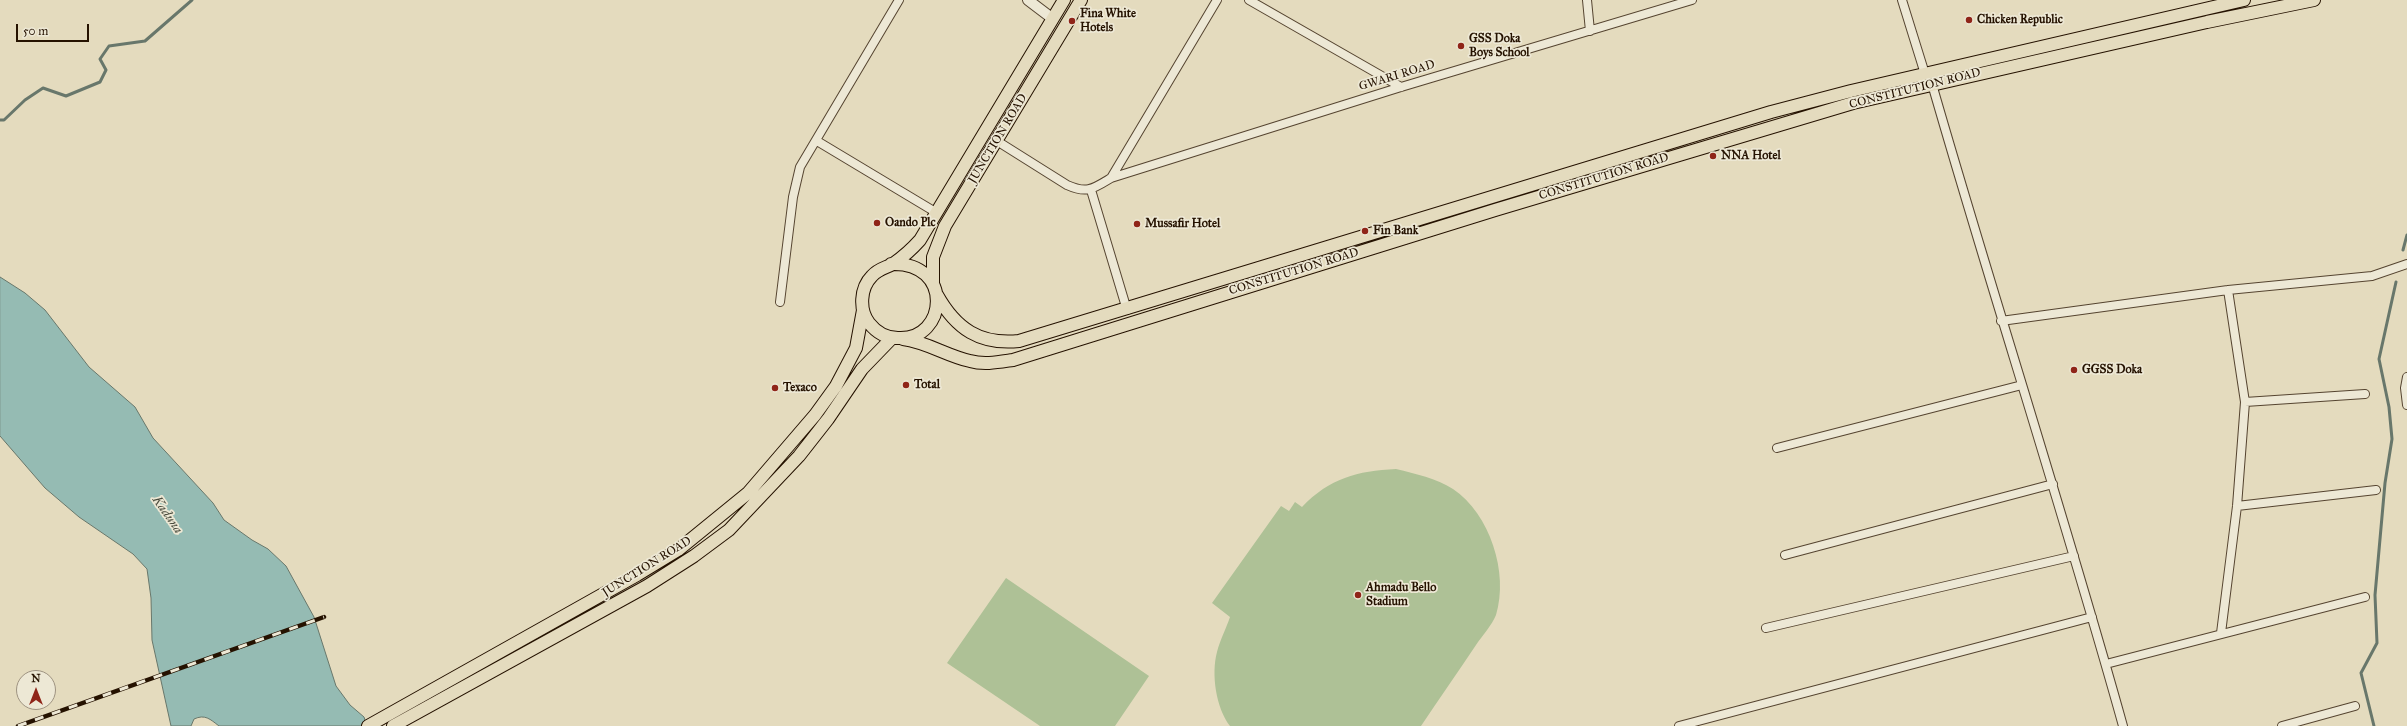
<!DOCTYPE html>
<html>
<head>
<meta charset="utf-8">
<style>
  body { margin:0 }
  #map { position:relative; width:2407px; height:726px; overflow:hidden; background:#e4dbbe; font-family:"IM FELL Great Primer",serif }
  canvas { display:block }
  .north { position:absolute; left:16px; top:670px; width:40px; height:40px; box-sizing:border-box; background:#ede8d5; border:1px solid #9d9280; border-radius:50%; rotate:0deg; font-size:11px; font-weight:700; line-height:16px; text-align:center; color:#251200 }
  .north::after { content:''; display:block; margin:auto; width:14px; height:18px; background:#8f2418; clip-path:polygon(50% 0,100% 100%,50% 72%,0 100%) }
  .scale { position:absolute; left:16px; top:24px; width:73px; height:18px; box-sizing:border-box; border:2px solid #251200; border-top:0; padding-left:5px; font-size:12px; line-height:14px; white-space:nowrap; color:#251200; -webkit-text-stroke:3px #ede8d5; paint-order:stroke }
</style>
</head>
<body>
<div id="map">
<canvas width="2407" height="726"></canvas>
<div class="north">N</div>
<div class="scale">50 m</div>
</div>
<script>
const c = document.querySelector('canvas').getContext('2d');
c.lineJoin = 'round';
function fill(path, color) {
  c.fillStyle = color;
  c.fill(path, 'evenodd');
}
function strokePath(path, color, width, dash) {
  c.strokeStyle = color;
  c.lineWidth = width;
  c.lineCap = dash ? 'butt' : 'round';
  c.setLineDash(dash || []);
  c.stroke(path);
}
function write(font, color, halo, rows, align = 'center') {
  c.font = font + ' "IM FELL Great Primer",serif';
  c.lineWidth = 3.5;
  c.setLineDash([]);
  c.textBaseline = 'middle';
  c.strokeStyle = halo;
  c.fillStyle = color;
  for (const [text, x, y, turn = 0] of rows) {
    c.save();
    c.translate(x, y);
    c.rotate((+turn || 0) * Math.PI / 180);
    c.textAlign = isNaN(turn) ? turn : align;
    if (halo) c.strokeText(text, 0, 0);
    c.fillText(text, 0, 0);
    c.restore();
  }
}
fill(new Path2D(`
  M1396,469C1416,474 1436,478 1453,489C1490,514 1509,573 1496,615C1492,625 1482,636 1476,645C1458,672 1439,699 1421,726H1230C1216,708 1211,674 1217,652C1220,640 1226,629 1230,617L1212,603L1281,506L1289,511L1295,502L1302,507C1330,478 1357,471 1396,469Z
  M1006,578L1149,676L1115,726H1040L947,663Z`), '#aec196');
const water = new Path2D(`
  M0,277L25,293L45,310L89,367L135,407L153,438L213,503L224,520L252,540L268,549L286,566L314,617L336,686L350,705L364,717L367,726H219C210,719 205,714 194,719L191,726H171L152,640L151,598L147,569L133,554L79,517L45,488L0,436Z`);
fill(water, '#95bbb3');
strokePath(water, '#68776b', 1);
strokePath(new Path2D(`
  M0,120H4L25,100L43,88L66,96L100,82L106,70L100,59L109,46L145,41L192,0
  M2403,250L2407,235
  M2374,726L2361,673L2377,643L2375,595L2385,483L2392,439L2389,407L2379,359L2396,282`), '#68776b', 3);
const minor = new Path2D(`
  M1249,0L1401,87
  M1587,0L1590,31
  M1902,0L1925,74
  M1932,84C1994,299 2063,511 2123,726
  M817,141L937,213
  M997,141L1067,185C1087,194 1093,189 1111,178L1401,87L1692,0
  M1111,178L1217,0
  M1091,190L1127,310
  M780,302L793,197L800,167L899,0
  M2001,321L2228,290L2372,276L2407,264
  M2407,377L2405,388L2407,405
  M2245,402L2365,394
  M1777,448L2022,385
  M2237,506L2376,490
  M1785,555L2053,484
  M1766,628L2074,556
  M2221,633L2237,506L2245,402L2228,290
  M2106,664L2365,597
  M1679,726L2092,617
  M2282,726L2355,706`);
const tertiary = new Path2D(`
  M1028,0L1053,19`);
const primary = new Path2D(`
  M891,264C954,261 948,341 898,338C886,338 876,332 869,323C859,310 860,288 872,276C878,269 885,268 893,264C903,257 912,249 920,240L1064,0
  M933,284V257L945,226L1081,0
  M937,295C956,329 980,345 1019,341L1771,112L1851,91L2244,0
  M903,339C927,342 947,356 970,361C984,365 999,362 1013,360L1495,210L1853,103L2207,22L2314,0
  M368,726L637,575L678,550L748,493L815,415L836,386L856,348L863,310
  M393,726L647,586L694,556L729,530L799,456L828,419L862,369L892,338`);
strokePath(minor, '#554430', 10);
strokePath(tertiary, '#554430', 12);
strokePath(primary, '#251200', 14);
strokePath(minor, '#ede8d5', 8);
strokePath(tertiary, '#ede8d5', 10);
strokePath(primary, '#e4dbbe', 12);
const rail = new Path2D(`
  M18,726L324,617`);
strokePath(rail, '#251200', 4.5);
strokePath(rail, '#ede8d5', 3, [9]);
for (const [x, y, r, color] of [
  [1969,20,4,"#8f2418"],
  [1072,21,4,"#8f2418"],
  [1461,46,4,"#8f2418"],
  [1713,156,4,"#8f2418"],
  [877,223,4,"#8f2418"],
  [1137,224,4,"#8f2418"],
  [1365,231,4,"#8f2418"],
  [2074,370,4,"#8f2418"],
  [906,385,4,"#8f2418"],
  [775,388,4,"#8f2418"],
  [1358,595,4,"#8f2418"]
]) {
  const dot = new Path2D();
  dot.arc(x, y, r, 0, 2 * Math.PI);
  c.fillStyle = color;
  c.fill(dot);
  strokePath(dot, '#ede8d5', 1.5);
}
write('bold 12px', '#251200', '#ede8d5', [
  ["Fina White",1080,14],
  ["Hotels",1080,28],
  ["Chicken Republic",1977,20],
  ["GSS Doka",1469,39],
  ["Boys School",1469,53],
  ["NNA Hotel",1721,156],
  ["Oando Plc",885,223],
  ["Mussafir Hotel",1145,224],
  ["Fin Bank",1373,231],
  ["GGSS Doka",2082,370],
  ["Total",914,385],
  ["Texaco",783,388],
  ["Ahmadu Bello",1366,588],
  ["Stadium",1366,602]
], 'left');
write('12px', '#251200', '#ede8d5', [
  ["GWARI ROAD",1397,76,-17],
  ["CONSTITUTION ROAD",1915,89,-14],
  ["JUNCTION ROAD",998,139,-59],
  ["CONSTITUTION ROAD",1604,177,-17],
  ["CONSTITUTION ROAD",1294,272,-17],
  ["JUNCTION ROAD",647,567,-32]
]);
write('italic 13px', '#4c4d3f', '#ede8d5', [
  ["Kaduna",167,515,55]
]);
</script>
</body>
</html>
